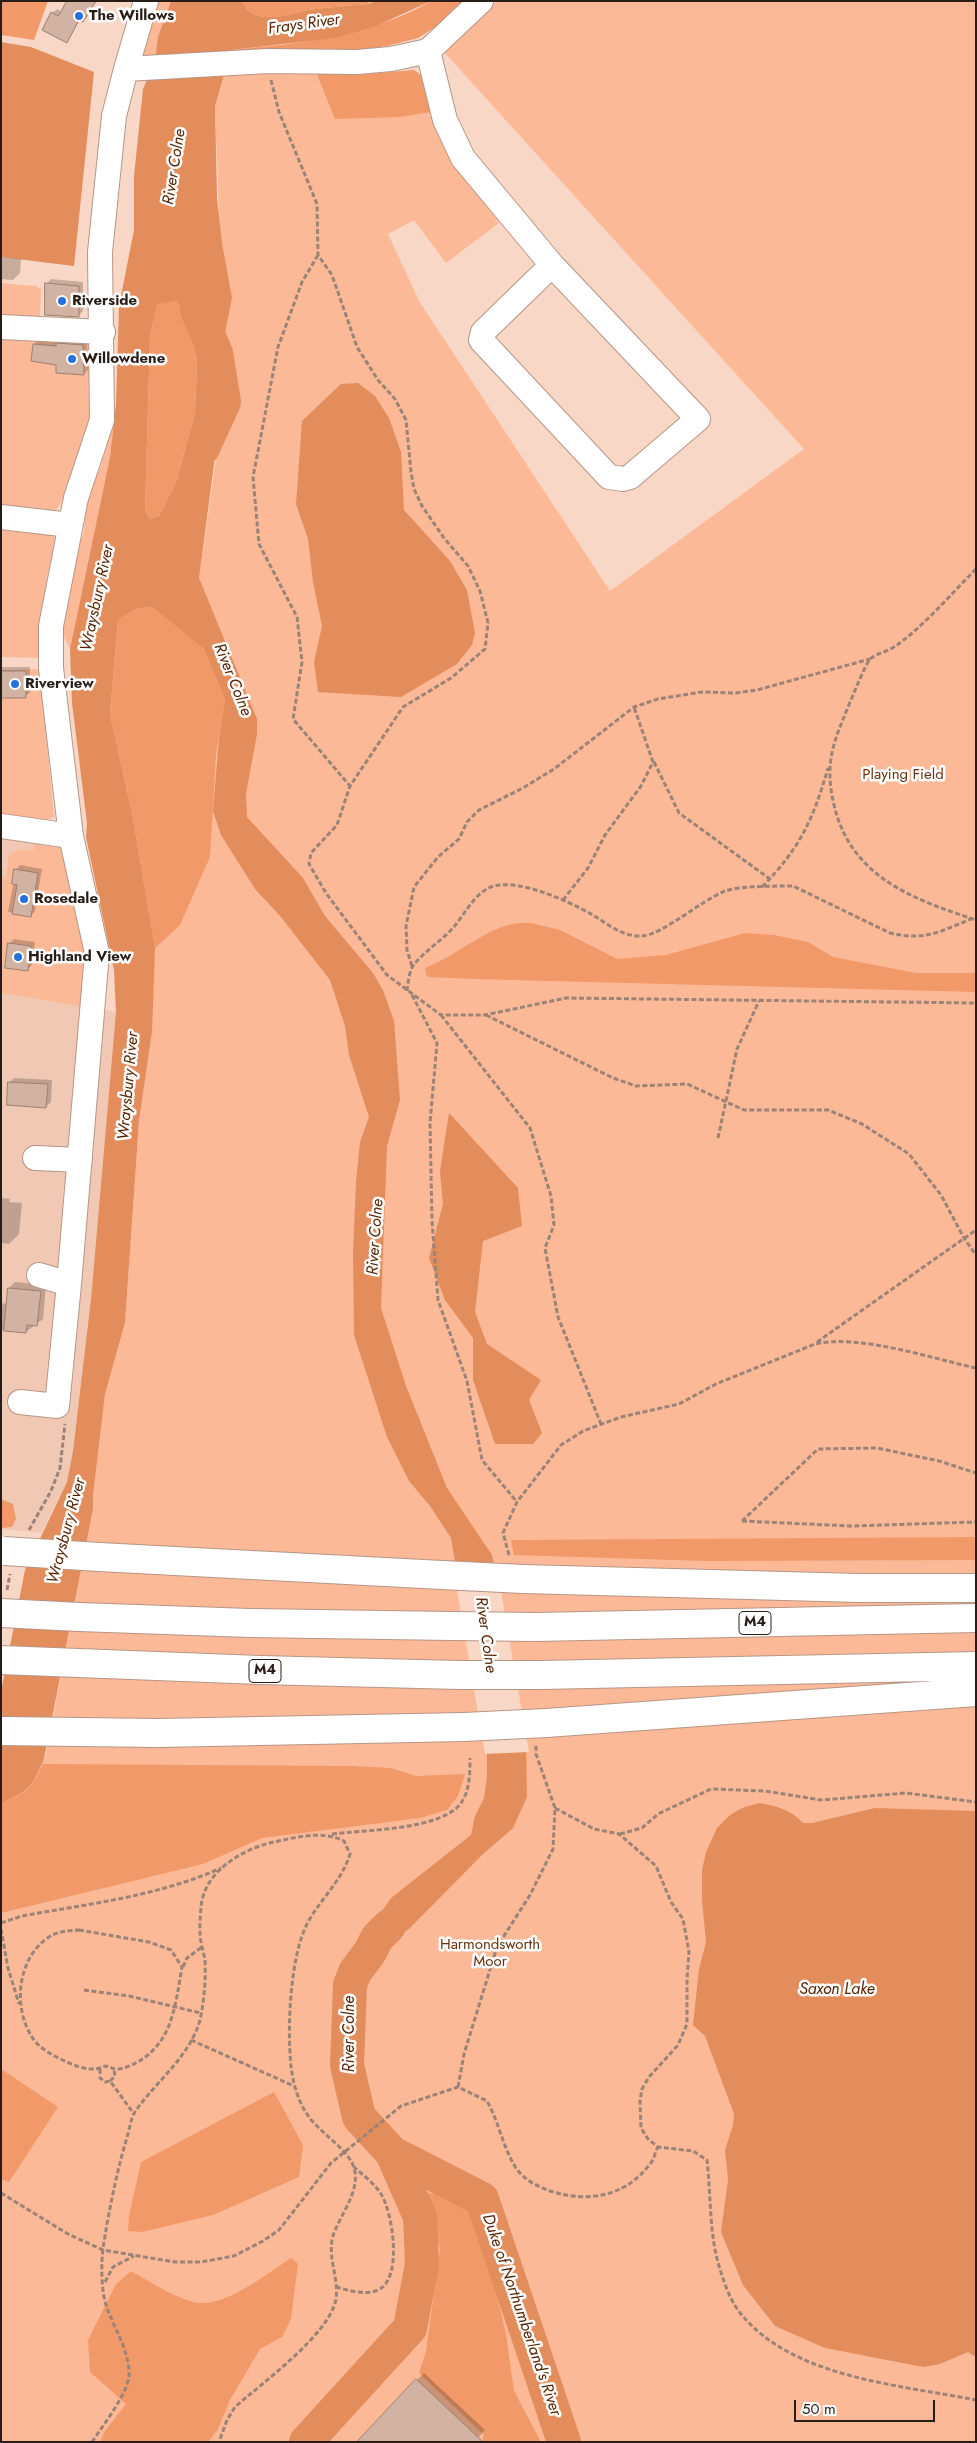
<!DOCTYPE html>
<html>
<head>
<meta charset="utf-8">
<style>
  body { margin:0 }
  #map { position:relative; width:977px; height:2443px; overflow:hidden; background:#f9d7c6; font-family:Jost,sans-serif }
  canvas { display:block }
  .frame { position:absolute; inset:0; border:2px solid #281c16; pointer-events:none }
  .scale { position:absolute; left:794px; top:2400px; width:141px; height:22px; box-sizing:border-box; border:2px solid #281c16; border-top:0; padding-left:6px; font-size:15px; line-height:18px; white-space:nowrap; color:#281c16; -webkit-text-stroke:4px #fff; paint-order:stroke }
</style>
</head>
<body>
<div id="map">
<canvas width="977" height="2443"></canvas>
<div class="frame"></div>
<div class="scale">50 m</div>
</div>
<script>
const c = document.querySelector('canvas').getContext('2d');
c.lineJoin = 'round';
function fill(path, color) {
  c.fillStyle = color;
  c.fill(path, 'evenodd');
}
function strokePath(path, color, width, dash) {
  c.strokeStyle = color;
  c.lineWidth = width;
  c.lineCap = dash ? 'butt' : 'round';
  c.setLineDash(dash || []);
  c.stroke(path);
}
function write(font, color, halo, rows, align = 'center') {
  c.font = font + ' Jost,sans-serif';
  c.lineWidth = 5;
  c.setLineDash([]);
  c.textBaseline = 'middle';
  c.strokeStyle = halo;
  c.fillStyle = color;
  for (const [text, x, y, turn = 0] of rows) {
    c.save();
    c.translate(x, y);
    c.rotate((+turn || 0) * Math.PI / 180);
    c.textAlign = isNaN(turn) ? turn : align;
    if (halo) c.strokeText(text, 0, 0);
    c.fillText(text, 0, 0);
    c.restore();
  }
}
fill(new Path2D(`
  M1,829L35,842L33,852L20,849L6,877L1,876Z
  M1,993L116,1012L91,1299L73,1451L67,1482L41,1533L1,1529Z`), '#f0c8b4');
fill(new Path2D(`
  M152,1H171L155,61L142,62L141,54Z
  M496,1H976V2442H1V1757L45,1759L93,1509V1496L105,1394L125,1324L139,1121L152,1032V607L199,578L224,402L216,353L224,338L215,106L224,71C287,71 351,78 414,70L421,75L439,138L499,223L446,263L414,220L388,234L419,301L610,591L804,449L443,51Z
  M1,283L36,286L41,290L40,317L1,321Z
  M1,332L93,341C94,364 98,397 95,419C93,435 65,507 52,513L1,508Z
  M114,421L110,457L70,649L62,633L63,612L78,547L84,533L85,512L90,491L101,466Z
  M1,526L54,533L55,547L47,576L40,658L1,657Z
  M40,669L54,817L46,820L1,814V670Z
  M35,842L56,847L63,845L88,953L85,1007L1,993V876L6,877L9,855L20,849L33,851Z`), '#fcb997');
fill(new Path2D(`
  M1,1H48L34,40L1,35Z
  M243,1H370L368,4C348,6 329,7 309,10C293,13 276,20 259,16C251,14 245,9 243,1Z
  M431,1H465L442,23L418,38L387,46L324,55L229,58L231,50C301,43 369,37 431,1Z
  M414,70L421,75L431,112L400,117L335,119L316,72L359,75Z
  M176,301L191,328L197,361L195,413L177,480L159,516L150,519L145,511L150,337L157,303Z
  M152,607L204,649L225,699L216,754L210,857L180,925L155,948L132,813L110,714L118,620L136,609Z
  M531,923L560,930L617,959L666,955L745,933L774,935L808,942L833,957L916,973H976V992L473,979L429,977L426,975L425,968C454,957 478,934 508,925C515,923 524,923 531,923Z
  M1,1499L13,1504L16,1519L12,1527L1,1528Z
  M976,1537V1560L706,1561L514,1555L511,1540Z
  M43,1764L353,1766L391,1768L416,1776L465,1774L458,1796L447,1810L420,1818L262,1838L203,1864L1,1913V1803C28,1792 30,1790 43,1764Z
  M1,2069L58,2107L9,2182L1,2179Z
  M274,2092L303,2145L299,2177L213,2215L142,2232L128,2231L129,2216L141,2162Z
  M427,2193L447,2194L468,2204L482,2225L506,2335L514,2391L541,2442H482L484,2435L419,2373L426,2351L440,2250Z
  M291,2258L298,2264L291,2319L282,2337L260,2349L230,2400L218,2429L208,2442H100L105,2431L126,2404L90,2372L88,2340L116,2284L131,2271C149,2281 185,2305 205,2303C233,2301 268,2273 291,2258Z`), '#f29969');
fill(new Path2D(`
  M171,1H243C245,9 251,14 259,16C276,20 293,13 309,10C329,7 348,6 368,4L375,1H431L376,26L335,38L231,50L215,106L217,198L222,243L232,298L224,338L216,353L222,403L199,578L257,719V734L246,794L247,817L303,878L325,916L373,973L383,990L394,1021L400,1100L387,1146L381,1308L406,1386L447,1488L492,1555L526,1746L527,1797L513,1828L482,1855L409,1929L384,1944L376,1954L363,1963L364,1937L391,1898L471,1835L475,1816L484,1798L487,1776V1748L451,1538L430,1506L409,1481L387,1437L354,1335L353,1252L356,1182L360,1142L369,1117L349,1055L345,1026L330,980L281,917L255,889L221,835L213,811L219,738L225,699L204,649L152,607L136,609L118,620L110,714L132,813L155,948L152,1032L139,1121L125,1323L105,1394L93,1496V1509L44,1759C31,1788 30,1790 1,1803V1692L25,1570L67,1482L73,1451L91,1299L116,1012L114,970L86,837L87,823L72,703L70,649L110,457L116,404L119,306L134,230V176L143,89L155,61L158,37ZM176,301L191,328L197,361L195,413L177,480L159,516L150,519L145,511L150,337L157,304Z
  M1,42L31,47L94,72L74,266L1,257Z
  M358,383L375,396L389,418L401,452L404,510L450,561L467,590L475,633L472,645L457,664L401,697L318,692L314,662L322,626L313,582L308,539L296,504L302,421L341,384Z
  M449,1113L518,1188L522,1226L483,1241L475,1312L487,1344L541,1380L529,1400L542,1433L533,1444H495L473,1380V1338L445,1300L429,1258L443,1204L440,1171Z
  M760,1803C777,1806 791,1810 803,1823H812L875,1808L976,1811V2357L968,2352L940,2364L923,2367L825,2348L775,2326L743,2285L721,2232L728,2180L725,2150L733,2125L734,2114L705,2036L693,2025L699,1969L706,1942L702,1900V1870L706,1852L717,1828L730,1815L742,1808Z`), '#e38c5c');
fill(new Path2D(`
  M452,1561L496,1563L529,1752L485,1754Z`), '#f9d7c6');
fill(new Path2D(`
  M68,1H96L87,17L83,21L80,20L66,42L52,13L57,9L62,12Z
  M1,257L21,259L20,273L13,280L1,279Z
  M51,279L83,282V311L78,316L46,284Z
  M38,340L58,343L61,340L87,341L88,370L84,374L57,364L34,344Z
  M1,667H30V692L25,697H1Z
  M20,865L42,869L35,911L31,916L8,912L16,870Z
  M14,939L35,942L32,965L27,970L10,943Z
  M14,1078L52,1080L51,1102L46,1107L10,1082Z
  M1,1198L10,1199L9,1202L22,1203L19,1234L9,1244L1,1243Z
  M15,1282L46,1285L43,1319L26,1332L2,1330L1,1336V1303L7,1304L9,1288Z
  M424,2373L485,2430L474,2442H358Z`), '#0003');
strokePath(new Path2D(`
  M197,310L216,353L224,402L203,448
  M392,2153L482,2199L564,2442
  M306,2442L410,2328L422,2264L420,2217L392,2153L359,2117L347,2065L350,1985L355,1972L370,1952L377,1938L389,1926`), '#e38c5c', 34);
const building = new Path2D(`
  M67,1H96L83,22L79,20L67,43L42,30L51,12L58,16Z
  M45,283L79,286V317L45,315Z
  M56,343L83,345L84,375L56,373V365L31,361L33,344L56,346Z
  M1,671H26V698H1Z
  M14,869L38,873L31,917L12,914L17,885L12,884Z
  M8,943L31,946L28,971L5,968Z
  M8,1082L48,1084L46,1108L7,1105Z
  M8,1288L41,1291L37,1326L27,1325L26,1333L4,1331Z
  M416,2379L483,2442H357Z`);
fill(building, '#d2b2a2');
strokePath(building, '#9d7f70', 1);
const minor = new Path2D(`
  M428,51L445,120L463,158L552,265L698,419L630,477L623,479L609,477L481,340L483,332L552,265
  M126,69L146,1
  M1,327L103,332
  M1,517L70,525
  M1,826L71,836
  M35,1158L80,1160
  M39,1275L69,1284
  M20,1402L57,1406L69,1284L97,953L71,836L51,668V626L76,498L102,420L100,252L114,116L126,69L268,61L357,62L391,59L428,51L481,1`);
const highway = new Path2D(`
  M99,1557L442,1575
  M523,1579L859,1588H976
  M79,1617L250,1623L453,1626
  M535,1627L976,1618
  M1,1660L260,1670L459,1675
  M541,1675L976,1666
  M546,1723L976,1692
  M1,1731L158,1733L464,1727`);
strokePath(minor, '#b59686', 26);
strokePath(highway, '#b59686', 30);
strokePath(new Path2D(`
  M271,80L279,112L317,204L318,255L332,275L357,347L378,380L395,399L406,420L411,472L414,489L422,506L444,538L468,566L480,591L488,623L485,649L451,678L403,707L350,786L337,825L311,853L309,864L326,893L387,975L441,1015H485L566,998L976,1003
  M318,255L302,282L278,347L253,477L259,544L297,617L302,662L293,719L350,786
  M976,569C951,594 926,624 897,645C890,651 877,653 870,659C865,665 848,707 844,717C830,750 826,771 834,805C851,877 912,899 976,920
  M654,762L679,813L770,879
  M762,887C800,848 813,820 828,768
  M563,900L588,868L605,835L641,786L653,762L634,707
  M412,966L407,950L406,926L414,887L438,857L459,839L467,822L479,810L523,788L554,769L634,707L658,699L702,692L736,693L757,690L870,659
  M407,991C408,984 409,972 413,966C423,952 440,942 452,929C464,916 475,891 494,886C520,879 568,901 591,914C607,923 621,937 642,936C662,935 702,900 725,891C739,886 776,886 793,886L890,933C925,941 939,932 971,919
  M412,995L437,1043L430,1123L432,1221L438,1300L467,1381L482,1460L517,1502
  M441,1015L530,1128L551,1196L554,1225L545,1248L558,1317L601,1424
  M486,1015L613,1078L636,1086L687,1084L744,1110H828L862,1124L909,1154L941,1195L964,1238L976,1255
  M718,1138L737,1049L759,1001
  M817,1342L976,1230
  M742,1521L818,1449L877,1448L939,1461L976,1473
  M742,1521L851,1526L976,1522
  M29,1530L51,1491L60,1468L65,1424
  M509,1555L503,1533L517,1502L561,1445L583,1431L621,1417L679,1404L716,1384L815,1344C860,1334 930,1358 976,1368
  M7,1590L10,1574
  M555,1808L594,1829L619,1834L656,1866L671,1902L683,1919L689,1952L687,1979V2024L678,2045L649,2077L642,2089L640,2101L641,2128L648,2139L658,2147L693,2151L707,2160C711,2195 709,2232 719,2266C724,2282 730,2301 741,2314C793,2378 900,2385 976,2400
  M332,1834C364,1830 442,1830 461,1803C470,1791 470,1772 470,1758
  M620,1834L642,1828L658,1814L711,1789L765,1791L821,1800L906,1793L976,1802
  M1,1923L22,1916C88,1904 159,1896 221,1868
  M1,1929L8,1968L19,2004
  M79,1930L149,1942L171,1950L182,1967C175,2006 173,2044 134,2064C129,2066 121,2070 115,2069C112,2069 110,2066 105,2066C94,2072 81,2068 69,2063C56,2057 39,2049 32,2037C12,2006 18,1957 49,1937C58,1931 68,1931 79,1930Z
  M183,1967L187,1958L202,1947
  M84,1990L129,1996L201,2013
  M191,2040L294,2086
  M100,2069V2078L105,2082L110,2081L134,2114
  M110,2081L115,2076L114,2070
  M458,2087L464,2054L497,1947L530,1895L553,1849L555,1808L536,1754V1746
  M1,2193L68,2234L103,2250L175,2262H201L234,2256L263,2241L279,2230L331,2163L401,2106L458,2087L487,2101C499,2122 503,2148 516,2168C524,2180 537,2186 550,2191C588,2203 625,2197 650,2164C654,2160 655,2152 658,2147
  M105,2282L113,2267L134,2256
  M336,2287C348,2290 365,2296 378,2290C403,2279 393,2213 381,2194C375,2184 363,2175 354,2167
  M92,2442C103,2425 127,2395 129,2376C130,2352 115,2330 107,2308C101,2292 101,2265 103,2248C109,2210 117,2170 128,2134C130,2127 131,2118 135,2112C155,2082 190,2057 200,2020C204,2001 206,1980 205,1960C204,1954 202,1948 201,1942C199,1932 200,1919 201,1908C203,1872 242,1849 274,1842C297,1837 322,1830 344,1841L350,1854C342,1881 320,1899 307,1924C290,1958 287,2028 291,2066C294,2090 301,2112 320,2129C331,2140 346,2150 353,2165C363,2189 339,2216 333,2236C327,2257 339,2277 336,2299C330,2334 262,2383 235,2407L227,2420L219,2442`), '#9b8377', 3, [5, 2.5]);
strokePath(minor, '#fff', 24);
strokePath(highway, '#fff', 28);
const highwayBridge = new Path2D(`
  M4,1551L99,1557
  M442,1575L523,1579
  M1,1613L79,1617
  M453,1626L535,1627
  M459,1675H541
  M464,1727L546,1723`);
strokePath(highwayBridge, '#b59686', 30, []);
strokePath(highwayBridge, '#fff', 28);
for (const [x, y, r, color] of [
  [79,16,5,"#2771dd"],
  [62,301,5,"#2771dd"],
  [72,359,5,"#2771dd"],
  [15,684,5,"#2771dd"],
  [24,899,5,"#2771dd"],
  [18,957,5,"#2771dd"]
]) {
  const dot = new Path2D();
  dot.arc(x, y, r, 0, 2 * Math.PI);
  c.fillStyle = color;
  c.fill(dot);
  strokePath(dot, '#fff', 2);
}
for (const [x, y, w] of [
  [755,1623,32],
  [265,1671,32]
]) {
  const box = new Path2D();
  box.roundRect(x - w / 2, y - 11.5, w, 23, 4);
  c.fillStyle = '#fff';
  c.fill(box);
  strokePath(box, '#281c16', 1);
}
write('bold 14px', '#281c16', null, [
  ["M4",755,1623],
  ["M4",265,1671]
]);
write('bold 15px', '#281c16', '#fff', [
  ["The Willows",89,16],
  ["Riverside",72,301],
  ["Willowdene",82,359],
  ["Riverview",25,684],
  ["Rosedale",34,899],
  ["Highland View",28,957]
], 'left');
write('15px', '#69310d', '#fff', [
  ["Playing Field",903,775],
  ["Harmondsworth",490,1945],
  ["Moor",490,1962]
]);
write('italic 16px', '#592300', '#fff', [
  ["Frays River",304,25,-8],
  ["River Colne",175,167,-81],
  ["Wraysbury River",98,598,-78],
  ["River Colne",232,680,68],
  ["Wraysbury River",129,1086,-85],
  ["River Colne",376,1237,-86],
  ["Wraysbury River",67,1531,-75],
  ["River Colne",485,1635,82],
  ["Saxon Lake",837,1990],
  ["River Colne",350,2034,-90],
  ["Duke of Northumberland's River",521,2315,71]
]);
</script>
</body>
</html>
